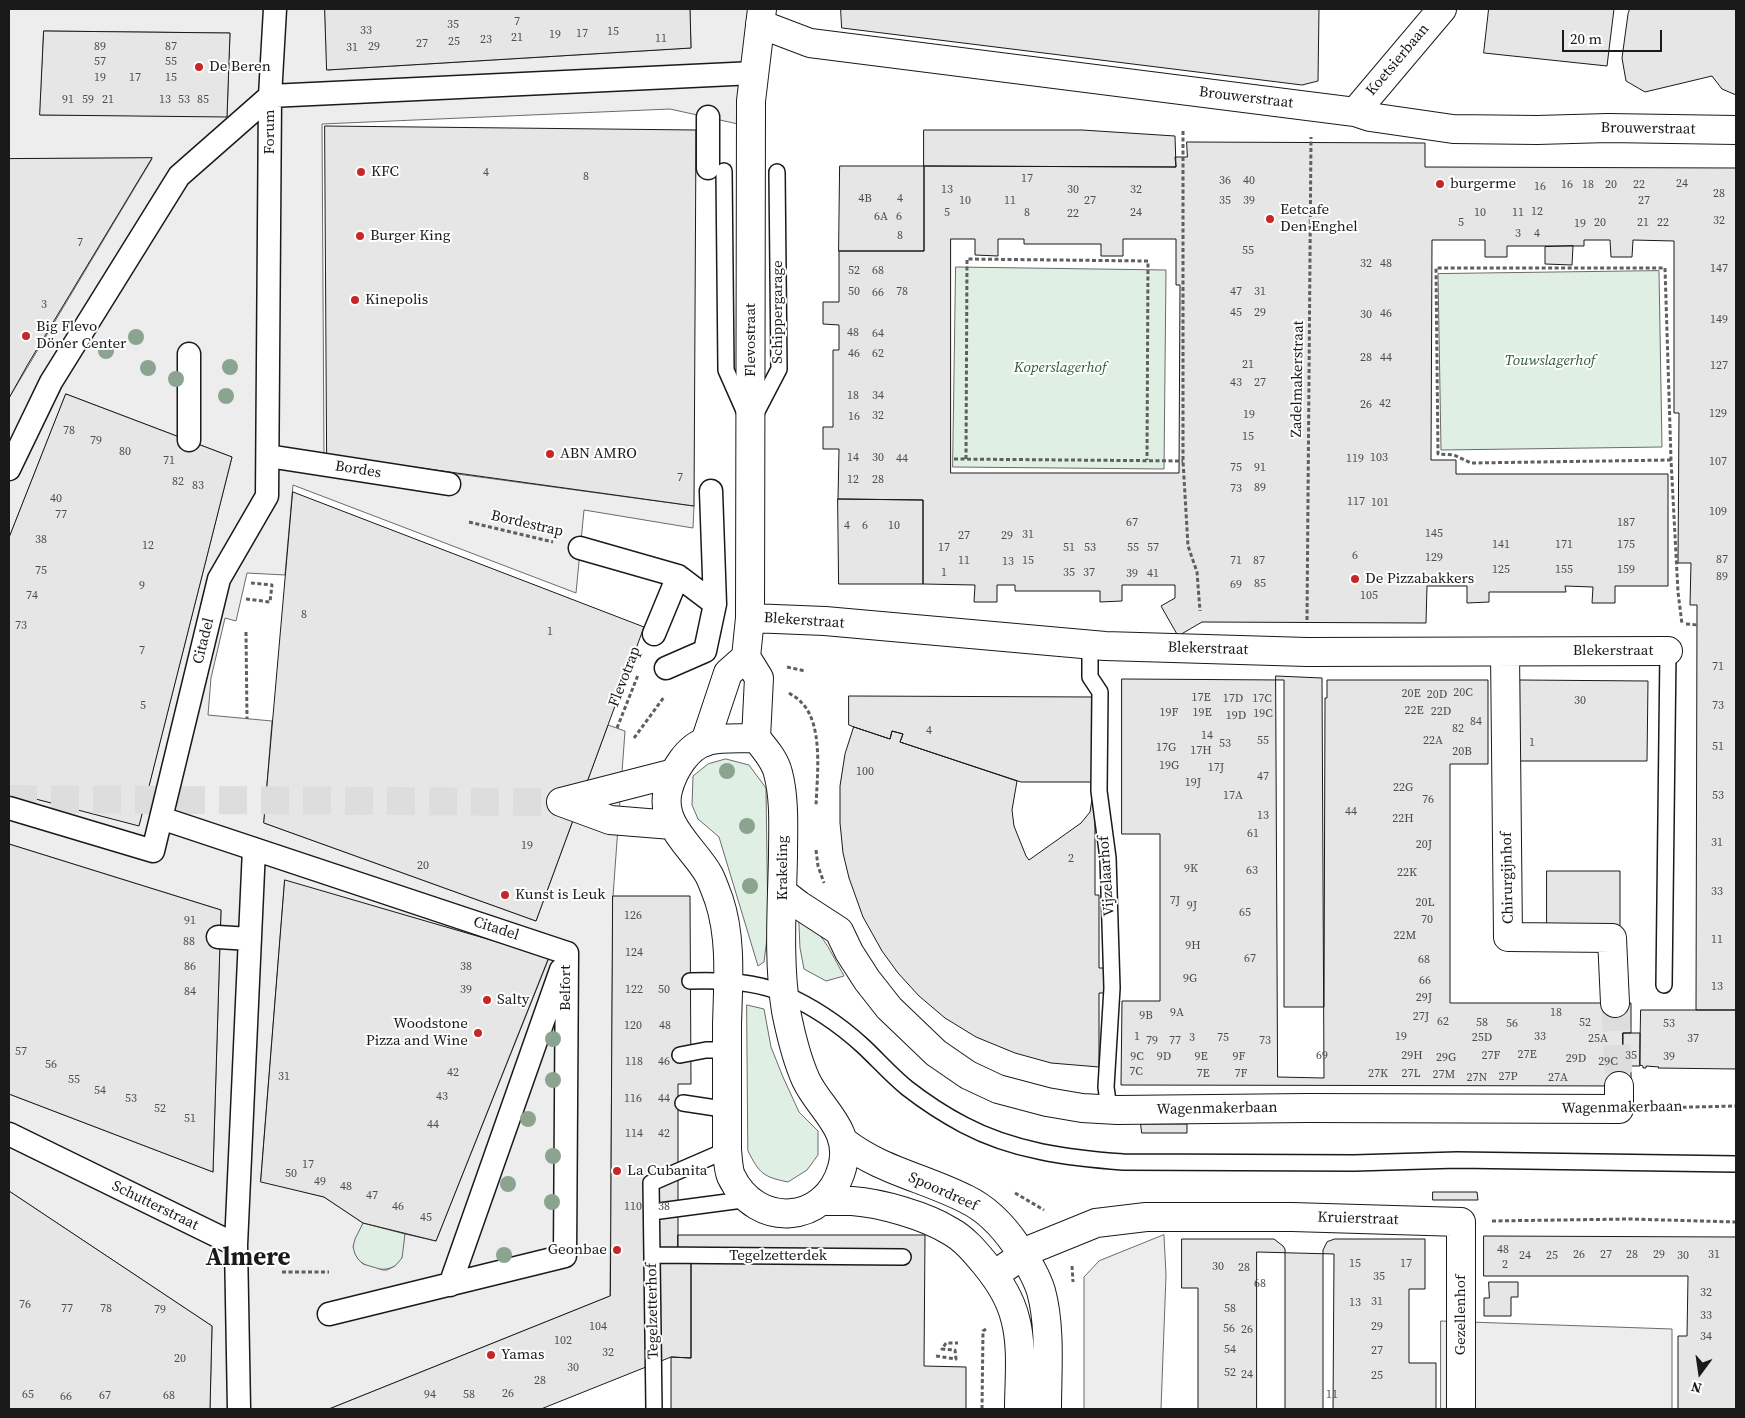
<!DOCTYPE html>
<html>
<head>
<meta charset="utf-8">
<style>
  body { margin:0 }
  #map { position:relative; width:1745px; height:1418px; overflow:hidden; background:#fff; font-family:"Source Serif 4",serif }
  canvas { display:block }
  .frame { position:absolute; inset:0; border:10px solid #1a1a1a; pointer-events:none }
  .north { position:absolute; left:1675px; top:1348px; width:50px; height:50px; -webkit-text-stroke:4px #fff; paint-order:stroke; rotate:194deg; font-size:14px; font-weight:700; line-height:20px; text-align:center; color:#1a1a1a }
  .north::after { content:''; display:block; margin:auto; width:18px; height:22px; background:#1a1a1a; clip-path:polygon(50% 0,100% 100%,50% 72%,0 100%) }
  .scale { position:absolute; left:1562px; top:30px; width:100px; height:22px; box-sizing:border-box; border:2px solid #1a1a1a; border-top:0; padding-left:6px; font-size:15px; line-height:18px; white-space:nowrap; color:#1a1a1a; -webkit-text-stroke:4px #fff; paint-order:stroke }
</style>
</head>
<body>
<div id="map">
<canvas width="1745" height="1418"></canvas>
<div class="frame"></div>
<div class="north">N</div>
<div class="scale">20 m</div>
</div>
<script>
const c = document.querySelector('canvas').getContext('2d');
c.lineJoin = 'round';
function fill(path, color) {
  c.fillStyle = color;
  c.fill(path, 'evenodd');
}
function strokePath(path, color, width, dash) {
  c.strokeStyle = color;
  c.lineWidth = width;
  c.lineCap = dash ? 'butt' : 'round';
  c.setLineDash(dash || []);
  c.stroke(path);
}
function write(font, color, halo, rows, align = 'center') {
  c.font = font + ' "Source Serif 4",serif';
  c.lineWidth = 4;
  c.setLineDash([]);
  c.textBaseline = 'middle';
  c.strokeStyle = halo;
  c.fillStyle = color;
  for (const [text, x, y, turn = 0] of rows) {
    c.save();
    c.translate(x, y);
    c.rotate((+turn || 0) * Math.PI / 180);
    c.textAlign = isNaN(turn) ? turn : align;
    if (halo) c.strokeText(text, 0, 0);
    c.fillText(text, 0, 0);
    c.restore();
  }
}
const green = new Path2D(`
  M956,267L1166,270L1164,469L953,467Z
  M1659,271L1662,447L1441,450L1438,274Z
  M726,759L749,765L766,788L768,930L764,962L758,966L719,837L698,819L692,805L693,776L708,764Z
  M799,917C824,933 830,951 844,976L826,981L804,969L800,948Z
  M747,1005L764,1009L771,1047L783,1077L799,1112L818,1131V1155L807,1170L788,1182C763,1177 759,1173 748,1151Z
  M363,1223L405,1234C405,1242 405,1251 402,1258C393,1278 356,1269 353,1249C352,1239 359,1231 363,1223Z`);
fill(green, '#e0efe3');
strokePath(green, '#6a6a6a', 1);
const parking = new Path2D(`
  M9,9H325L328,70L691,48L690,9H751L739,79L738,124L670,109L322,124L324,456L694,506L693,528L584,510L576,593L293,485L285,575L247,573L236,621L225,618L211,678L208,715L272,721L264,823L536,921L608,725L625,731L613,896L610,1296L329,1409H210L212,1326L9,1191V1094L213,1172L221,910L9,844V792L139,825L232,457L66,394L9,538V398L152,159H9ZM44,31L230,33L227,116L41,115ZM285,881L549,958L436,1241L405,1234L402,1258L395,1266L387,1270H383L363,1264L358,1259L355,1254L353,1247L355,1239L363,1223L324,1197L261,1181Z
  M1164,1235L1166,1275L1161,1409H1084V1277L1099,1261Z
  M1441,1321L1672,1329V1409H1441Z`);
fill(parking, '#ededed');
strokePath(parking, '#6a6a6a', 1);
const building = new Path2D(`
  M325,9H690L691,48L327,70Z
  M841,9H1319L1318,81L1302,85L842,28Z
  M1489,9H1614L1607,66L1484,53Z
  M1630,9H1736V95L1722,89L1712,76L1645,92L1626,81L1622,58L1628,14Z
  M44,31L230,33L227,117L40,115Z
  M325,126L696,130L694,506L327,455Z
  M924,130H1082L1175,136L1176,167L924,166Z
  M1187,142L1425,143V167L1736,168V1010H1696L1697,605H1690L1691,563H1678L1679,413H1674V241L1633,240L1632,257H1611L1610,240H1584V246H1507V257H1485V240H1432L1431,460H1456V474H1668V586H1615V603H1592L1593,587L1565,586L1566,592H1489V602L1467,603V586H1427L1426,623L1202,622L1178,636L1161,606L1175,598V585H1122V601L1100,602V591H1015V585H997V602H974L975,585L923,584V500L838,499L839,449H823V427H833V350H839V325L823,324V302H839V251H924V166L1176,167L1175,157H1187ZM951,239H975V255L998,256V239H1024V244H1101V256H1123V239H1176V285H1180L1179,473H951Z
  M152,158L28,364L9,398V159Z
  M840,166H924V251H839Z
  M1573,246L1572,265L1545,264V247Z
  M66,394L232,457L139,826L9,792V538Z
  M293,492L644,627L536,921L264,823Z
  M838,499L923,500V584H839Z
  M1276,676L1322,678L1324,1078L1278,1077Z
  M1122,679L1284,680V1007H1324L1325,698H1327V680H1488V764H1450V1003H1631V1033H1623V1066H1631V1086L1121,1085L1122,1001H1160V834H1122Z
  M1520,680L1648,681L1647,761H1520Z
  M849,696L1095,697V782H1021L900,742L903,734L892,731L890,739L854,727L849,725Z
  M854,727L890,739L892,731L903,734L900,742L1017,781L1012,810L1014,826L1026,856L1029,860L1081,823L1090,812L1092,799H1095V895H1099V968H1105V993H1099V1067L1051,1063L1015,1053L976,1037L945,1018L919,996L898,973L882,951L863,917L849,878L843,853L840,823V786L845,754Z
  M9,844L221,910L213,1172L9,1094Z
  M1547,871H1620V927H1547Z
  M285,880L549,957L436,1241L363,1223L324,1197L261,1182Z
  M613,896H690L691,1084H678V1251L691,1253V1358L671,1357L541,1409H329L610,1296Z
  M1641,1010H1736V1069L1658,1068L1659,1067L1646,1066V1068H1643V1066L1640,1065Z
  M1623,1033H1640V1066H1623Z
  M1141,1124H1187V1133H1142Z
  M9,1191L212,1326L210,1409H9Z
  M1433,1192H1477L1478,1200H1433Z
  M678,1235H925L924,1366L966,1367V1409H671V1357L691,1358V1253L678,1251Z
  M1484,1236L1736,1237V1409H1678V1336H1687L1688,1276H1484Z
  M1182,1239H1274L1283,1246L1285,1249V1409H1198V1288H1182Z
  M1335,1239H1425V1289H1409V1363H1436V1409H1323V1250L1327,1242Z
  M1257,1252L1334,1254L1333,1409H1257Z
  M1489,1282H1518V1297H1511V1316H1484V1298H1489Z`);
fill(building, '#e6e6e6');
strokePath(building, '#1a1a1a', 1);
strokePath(new Path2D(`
  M1615,1003L1619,1086`), '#ddd', 28, [28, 14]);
strokePath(new Path2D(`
  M9,799L561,802`), '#ddd', 28, [28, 14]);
const service = new Path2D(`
  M724,171L726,370L745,413
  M755,415L779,369L777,172
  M1090,645V677L1100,692L1099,791L1108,858L1112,988L1106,1087L1109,1109
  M690,981C721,980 756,981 784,994C812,1006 840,1025 863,1046C878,1060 891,1075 907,1088C925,1102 945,1115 964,1125C1013,1151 1068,1158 1123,1162L1354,1163L1457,1160L1736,1164
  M1664,985L1668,651
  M680,1055L706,1050H727
  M683,1103L716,1108L727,1112
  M652,1212L750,1199
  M652,1255L903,1257
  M654,1409L651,1183L727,1150`);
const pedestrian = new Path2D(`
  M275,9L270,96L754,73
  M708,117V168
  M189,354V440
  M268,456L449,484
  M9,469L51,382L179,176L270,96
  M580,548L678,576L715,604
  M654,634L678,576
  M666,668L705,651L715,604L711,491
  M9,808L153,851L219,579L267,496L270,96
  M161,818L567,953
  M218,937L250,939
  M9,1134L236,1245L239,1409
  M236,1245L254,849
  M450,1285L561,970
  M329,1314L565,1256L567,953`);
const minor = new Path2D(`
  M760,24L810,43L1355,112L1370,117L1453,129L1537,130L1608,128L1736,130
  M1355,112L1442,9
  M750,618L825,621L1105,646L1307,652L1668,651
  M1505,652L1508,937L1612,938L1615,1003
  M756,738L759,678L746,657L750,618L751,101L762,9
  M705,742L728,673L746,657
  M782,892L799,905L839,931L849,952L867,980L889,1008L936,1053L968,1075L998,1089L1047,1102L1082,1108L1117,1110L1307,1108L1619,1109V1086
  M994,1275L1032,1249L1096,1223L1146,1217H1292L1461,1222V1409`);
const secondary = new Path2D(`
  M756,738C765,749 775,760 778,773C785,799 783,830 783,856C782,907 778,961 786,1011C791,1036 796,1058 806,1080C820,1110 853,1129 842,1168C826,1225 756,1229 731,1176C728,1169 728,1158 727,1150C727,1108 727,1067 727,1025C728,984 732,939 719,900C716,892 713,883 709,875C694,848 659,825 668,790C673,771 687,747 707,741C722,737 740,739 756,738Z
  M561,802L674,773
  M561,802L610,820L672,825
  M843,1141C879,1170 925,1178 966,1199C987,1209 1003,1226 1016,1245C1026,1259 1036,1275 1041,1291C1051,1327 1047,1372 1047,1409
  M822,1201C832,1201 842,1201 852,1201C881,1203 926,1216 950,1231C965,1239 976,1253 986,1265C999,1281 1010,1298 1015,1318C1023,1347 1019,1380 1019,1409`);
strokePath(service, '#1a1a1a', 18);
strokePath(pedestrian, '#1a1a1a', 25);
strokePath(minor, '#1a1a1a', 30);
strokePath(secondary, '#1a1a1a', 30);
strokePath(new Path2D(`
  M1183,131V461L1188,546L1197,572L1200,611
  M954,459L1183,461
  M966,459L967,259L1148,261L1147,460
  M1671,460L1471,463L1454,455L1438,454L1436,268H1665L1671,460L1678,592L1682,624
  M469,522L553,542
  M246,599L270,602L272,585L251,583
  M1307,620L1311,137
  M1686,624L1698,625
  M246,632L247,719
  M787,667L805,671
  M789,693C793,696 798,698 801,702C824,724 817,777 816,806
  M617,728L638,675
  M634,738L664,697
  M816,850L818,866L824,883
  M1650,1108L1736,1106
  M1015,1193L1044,1210
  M1492,1221L1629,1219L1736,1222
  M1072,1266L1073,1282
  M282,1272H329
  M936,1356L956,1359L955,1350L942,1349L946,1343H958
  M982,1409L983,1331L986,1329`), '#5f5f5f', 3, [4, 2.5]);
strokePath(service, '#fff', 15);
strokePath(pedestrian, '#fff', 22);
strokePath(minor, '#fff', 28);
strokePath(secondary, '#fff', 28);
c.fillStyle = '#8aa48f';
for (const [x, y] of [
  [136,337],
  [106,351],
  [230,367],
  [148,368],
  [176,379],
  [226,396],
  [727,771],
  [747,826],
  [750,886],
  [553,1039],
  [553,1080],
  [528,1119],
  [553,1156],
  [508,1184],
  [552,1202],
  [504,1255]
]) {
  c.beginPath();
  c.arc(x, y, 8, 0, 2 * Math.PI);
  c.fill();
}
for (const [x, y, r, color] of [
  [199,67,5,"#c62828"],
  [361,172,5,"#c62828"],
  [1440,184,5,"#c62828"],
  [1270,219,5,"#c62828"],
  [360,236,5,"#c62828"],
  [355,300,5,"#c62828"],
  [26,336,5,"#c62828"],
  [550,454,5,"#c62828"],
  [1355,579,5,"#c62828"],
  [505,895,5,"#c62828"],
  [487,1000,5,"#c62828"],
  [478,1033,5,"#c62828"],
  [617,1171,5,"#c62828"],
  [617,1250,5,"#c62828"],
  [491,1355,5,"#c62828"]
]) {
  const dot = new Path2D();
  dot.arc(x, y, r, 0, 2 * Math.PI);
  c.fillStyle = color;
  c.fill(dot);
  strokePath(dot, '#fff', 2);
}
write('12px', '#4d4d4d', null, [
  ["7",517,22],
  ["35",453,25],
  ["33",366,31],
  ["15",613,32],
  ["17",582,34],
  ["19",555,35],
  ["21",517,38],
  ["11",661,39],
  ["23",486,40],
  ["25",454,42],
  ["27",422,44],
  ["89",100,47],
  ["87",171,47],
  ["29",374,47],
  ["31",352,48],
  ["57",100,62],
  ["55",171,62],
  ["19",100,78],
  ["17",135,78],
  ["15",171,78],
  ["91",68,100],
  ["59",88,100],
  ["21",108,100],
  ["13",165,100],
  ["53",184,100],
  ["85",203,100],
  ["4",486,173],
  ["8",586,177],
  ["17",1027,179],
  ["36",1225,181],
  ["40",1249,181],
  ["24",1682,184],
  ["16",1567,185],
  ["18",1588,185],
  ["20",1611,185],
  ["22",1639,185],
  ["16",1540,187],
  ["13",947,190],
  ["30",1073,190],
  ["32",1136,190],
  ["28",1719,194],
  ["4B",865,199],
  ["4",900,199],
  ["10",965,201],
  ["11",1010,201],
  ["27",1090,201],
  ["35",1225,201],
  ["39",1249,201],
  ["27",1644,201],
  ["12",1537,212],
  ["5",947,213],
  ["8",1027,213],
  ["24",1136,213],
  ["10",1480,213],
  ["11",1518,213],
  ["22",1073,214],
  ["6A",881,217],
  ["6",899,217],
  ["32",1719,221],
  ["5",1461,223],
  ["20",1600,223],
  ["21",1643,223],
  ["22",1663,223],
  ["19",1580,224],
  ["3",1518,234],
  ["4",1537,234],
  ["8",900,236],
  ["7",80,243],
  ["55",1248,251],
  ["32",1366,264],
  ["48",1386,264],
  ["147",1719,269],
  ["52",854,271],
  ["68",878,271],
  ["50",854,292],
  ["78",902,292],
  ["47",1236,292],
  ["31",1260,292],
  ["66",878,293],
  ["3",44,305],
  ["45",1236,313],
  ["29",1260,313],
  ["46",1386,314],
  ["30",1366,315],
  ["149",1719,320],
  ["48",853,333],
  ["64",878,334],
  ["46",854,354],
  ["62",878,354],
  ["28",1366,358],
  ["44",1386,358],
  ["21",1248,365],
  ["127",1719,366],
  ["43",1236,383],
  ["27",1260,383],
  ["18",853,396],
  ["34",878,396],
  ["42",1385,404],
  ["26",1366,405],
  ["129",1718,414],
  ["19",1249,415],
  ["32",878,416],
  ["16",854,417],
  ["78",69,431],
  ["15",1248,437],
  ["79",96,441],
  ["80",125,452],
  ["14",853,458],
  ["30",878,458],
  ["103",1379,458],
  ["44",902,459],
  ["119",1355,459],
  ["71",169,461],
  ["107",1718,462],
  ["75",1236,468],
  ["91",1260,468],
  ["7",680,478],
  ["12",853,480],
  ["28",878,480],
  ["82",178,482],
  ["83",198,486],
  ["89",1260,488],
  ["73",1236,489],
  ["40",56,499],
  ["117",1356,502],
  ["101",1380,503],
  ["109",1718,512],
  ["77",61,515],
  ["67",1132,523],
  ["187",1626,523],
  ["4",847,526],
  ["6",865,526],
  ["10",894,526],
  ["145",1434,534],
  ["31",1028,535],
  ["27",964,536],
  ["29",1007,536],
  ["38",41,540],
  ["141",1501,545],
  ["171",1564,545],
  ["175",1626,545],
  ["12",148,546],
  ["17",944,548],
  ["51",1069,548],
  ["53",1090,548],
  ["55",1133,548],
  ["57",1153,548],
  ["6",1355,556],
  ["129",1434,558],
  ["87",1722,560],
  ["11",964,561],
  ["15",1028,561],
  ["71",1236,561],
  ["87",1259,561],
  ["13",1008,562],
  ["125",1501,570],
  ["155",1564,570],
  ["159",1626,570],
  ["75",41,571],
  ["1",944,573],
  ["35",1069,573],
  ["37",1089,573],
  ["39",1132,574],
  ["41",1153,574],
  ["89",1722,577],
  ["85",1260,584],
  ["69",1236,585],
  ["9",142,586],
  ["74",32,596],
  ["105",1369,596],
  ["8",304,615],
  ["73",21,626],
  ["1",550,632],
  ["7",142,651],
  ["71",1718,667],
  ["20C",1463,693],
  ["20E",1411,694],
  ["20D",1437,695],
  ["17E",1201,698],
  ["17D",1233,699],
  ["17C",1262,699],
  ["30",1580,701],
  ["5",143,706],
  ["73",1718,706],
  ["22E",1414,711],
  ["22D",1441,712],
  ["19F",1169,713],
  ["19E",1202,713],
  ["19C",1263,714],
  ["19D",1236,716],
  ["84",1476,722],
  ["82",1458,729],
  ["4",929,731],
  ["14",1207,736],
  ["55",1263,741],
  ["22A",1433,741],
  ["1",1532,743],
  ["53",1225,744],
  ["51",1718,747],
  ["17G",1166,748],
  ["17H",1201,751],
  ["20B",1462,752],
  ["19G",1169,766],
  ["17J",1216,768],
  ["100",865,772],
  ["47",1263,777],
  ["19J",1193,783],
  ["22G",1403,788],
  ["17A",1233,796],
  ["53",1718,796],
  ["76",1428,800],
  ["44",1351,812],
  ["13",1263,816],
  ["22H",1403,819],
  ["61",1253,834],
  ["31",1717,843],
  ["20J",1424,845],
  ["19",527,846],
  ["2",1071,859],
  ["20",423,866],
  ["9K",1191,869],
  ["63",1252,871],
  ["22K",1407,873],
  ["33",1717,892],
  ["7J",1175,901],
  ["20L",1425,903],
  ["9J",1192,906],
  ["65",1245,913],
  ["126",633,916],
  ["70",1427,920],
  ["91",190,921],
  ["22M",1405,936],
  ["11",1717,940],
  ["88",189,942],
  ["9H",1193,946],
  ["124",634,953],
  ["67",1250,959],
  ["68",1424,960],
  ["86",190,967],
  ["38",466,967],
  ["9G",1190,979],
  ["66",1425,981],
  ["13",1717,987],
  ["39",466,990],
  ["122",634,990],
  ["50",664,990],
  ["84",190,992],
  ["29J",1424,998],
  ["9A",1177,1013],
  ["18",1556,1013],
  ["9B",1146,1016],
  ["27J",1421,1017],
  ["62",1443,1022],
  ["58",1482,1023],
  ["52",1585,1023],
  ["56",1512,1024],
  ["53",1669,1024],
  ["120",633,1026],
  ["48",665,1026],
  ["1",1137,1037],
  ["19",1401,1037],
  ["33",1540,1037],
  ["3",1192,1038],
  ["75",1223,1038],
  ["25D",1482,1038],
  ["25A",1598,1039],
  ["37",1693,1039],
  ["79",1152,1041],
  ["77",1175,1041],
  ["73",1265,1041],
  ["57",21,1052],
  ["27E",1527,1055],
  ["69",1322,1056],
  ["29H",1412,1056],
  ["27F",1491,1056],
  ["35",1631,1056],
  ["9C",1137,1057],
  ["9D",1164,1057],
  ["9E",1201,1057],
  ["9F",1239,1057],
  ["39",1669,1057],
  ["29G",1446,1058],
  ["29D",1576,1059],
  ["118",634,1062],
  ["46",664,1062],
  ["29C",1608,1062],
  ["56",51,1065],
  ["7C",1136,1072],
  ["42",453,1073],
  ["7E",1203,1074],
  ["7F",1241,1074],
  ["27K",1378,1074],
  ["27L",1411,1074],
  ["27M",1444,1075],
  ["31",284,1077],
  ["27P",1508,1077],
  ["27N",1477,1078],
  ["27A",1558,1078],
  ["55",74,1080],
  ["54",100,1091],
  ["43",442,1097],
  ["53",131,1099],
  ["116",633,1099],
  ["44",664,1099],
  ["52",160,1109],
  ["51",190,1119],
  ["44",433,1125],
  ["114",634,1134],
  ["42",664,1134],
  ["17",308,1165],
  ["50",291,1174],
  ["49",320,1182],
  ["48",346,1187],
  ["47",372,1196],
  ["46",398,1207],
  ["110",633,1207],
  ["38",664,1207],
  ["45",426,1218],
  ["48",1503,1250],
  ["26",1579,1255],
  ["27",1606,1255],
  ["28",1632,1255],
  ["29",1659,1255],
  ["31",1714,1255],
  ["24",1525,1256],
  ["25",1552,1256],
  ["30",1683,1256],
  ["15",1355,1264],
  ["17",1406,1264],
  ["2",1505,1265],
  ["30",1218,1267],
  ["28",1244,1268],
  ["35",1379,1277],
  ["68",1260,1284],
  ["32",1706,1293],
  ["31",1377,1302],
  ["13",1355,1303],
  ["76",25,1305],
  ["77",67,1309],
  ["78",106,1309],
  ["58",1230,1309],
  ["79",160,1310],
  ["33",1706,1316],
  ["104",598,1327],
  ["29",1377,1327],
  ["56",1229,1329],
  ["26",1247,1330],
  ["34",1706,1337],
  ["102",563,1341],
  ["54",1230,1350],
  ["27",1377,1351],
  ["32",608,1353],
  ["20",180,1359],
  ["30",573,1368],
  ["52",1230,1373],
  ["24",1247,1375],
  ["25",1377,1376],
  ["28",540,1381],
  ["26",508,1394],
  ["65",28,1395],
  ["94",430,1395],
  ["58",469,1395],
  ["11",1332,1395],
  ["67",105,1396],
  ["68",169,1396],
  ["66",66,1397]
]);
write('15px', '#1a1a1a', '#fff', [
  ["Koetsierbaan",1398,60,-50],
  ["Brouwerstraat",1246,98,7],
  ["Brouwerstraat",1648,129,1],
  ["Forum",270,132,-90],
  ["Schippergarage",778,312,-90],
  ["Flevostraat",751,340,-90],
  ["Zadelmakerstraat",1298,379,-89],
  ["Bordes",358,470,9],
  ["Bordestrap",527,524,13],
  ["Blekerstraat",804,621,4],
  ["Citadel",204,641,-76],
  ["Blekerstraat",1208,649,2],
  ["Blekerstraat",1613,651],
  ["Flevotrap",625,677,-69],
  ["Krakeling",783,868,-90],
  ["Vijzelaarhof",1107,876,-94],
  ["Chirurgijnhof",1508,878,-91],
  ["Citadel",496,929,18],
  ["Belfort",566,988,-90],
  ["Wagenmakerbaan",1622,1108,-1],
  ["Wagenmakerbaan",1217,1109,-1],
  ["Spoordreef",943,1192,24],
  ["Schutterstraat",155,1206,26],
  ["Kruierstraat",1358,1219,2],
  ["Tegelzetterdek",778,1256],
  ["Tegelzetterhof",653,1311,-91],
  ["Gezellenhof",1461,1315,-90]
]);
write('15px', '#1a1a1a', '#fff', [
  ["De Beren",209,67],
  ["KFC",371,172],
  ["burgerme",1450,184],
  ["Eetcafe",1280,210],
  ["Den Enghel",1280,227],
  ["Burger King",370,236],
  ["Kinepolis",365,300],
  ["Big Flevo",36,327],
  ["Döner Center",36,344],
  ["ABN AMRO",560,454],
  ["De Pizzabakkers",1365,579],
  ["Kunst is Leuk",515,895],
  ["Salty",497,1000],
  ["Woodstone",468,1024,"right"],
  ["Pizza and Wine",468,1041,"right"],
  ["La Cubanita",627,1171],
  ["Geonbae",607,1250,"right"],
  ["Yamas",501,1355]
], 'left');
write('italic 15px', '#2b5a34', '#fff', [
  ["Touwslagerhof",1550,361],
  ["Koperslagerhof",1060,368]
]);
write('bold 25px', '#1a1a1a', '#fff', [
  ["Almere",248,1259]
]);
</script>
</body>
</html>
